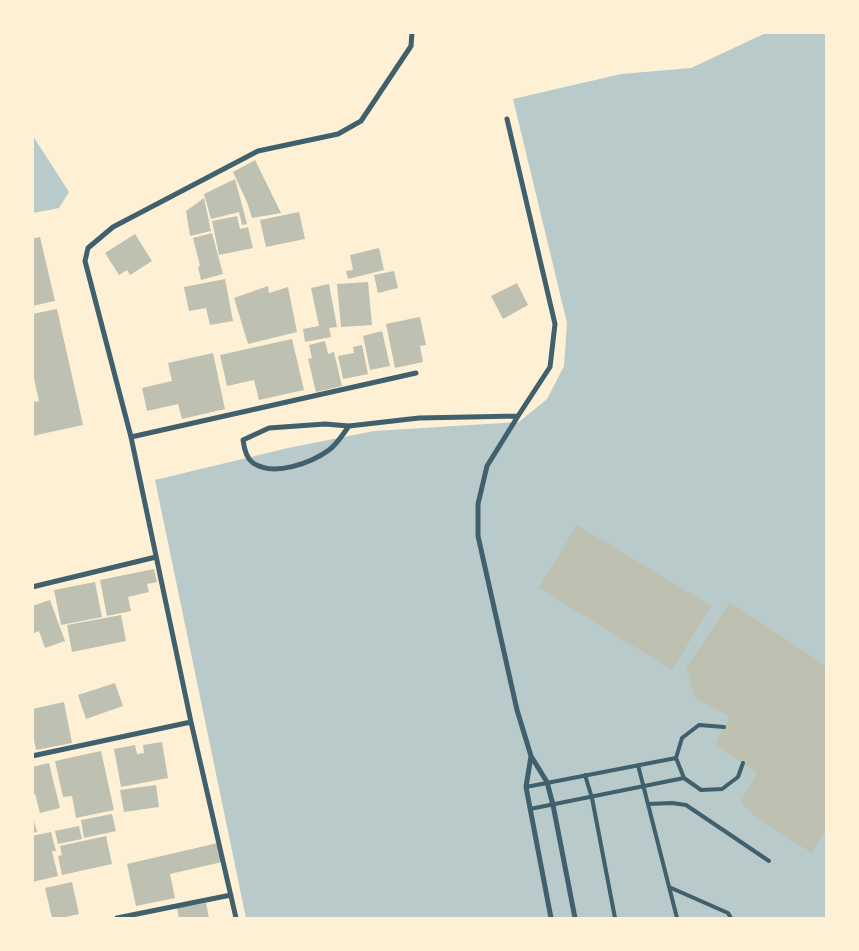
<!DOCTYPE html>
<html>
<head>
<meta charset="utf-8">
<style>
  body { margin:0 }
  #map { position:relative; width:859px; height:951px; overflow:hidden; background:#fdf0d5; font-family:"Times New Roman",serif }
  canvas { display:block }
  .frame { position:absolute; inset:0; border:34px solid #fdf0d5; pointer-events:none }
</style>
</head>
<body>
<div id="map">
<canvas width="859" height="951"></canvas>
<div class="frame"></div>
</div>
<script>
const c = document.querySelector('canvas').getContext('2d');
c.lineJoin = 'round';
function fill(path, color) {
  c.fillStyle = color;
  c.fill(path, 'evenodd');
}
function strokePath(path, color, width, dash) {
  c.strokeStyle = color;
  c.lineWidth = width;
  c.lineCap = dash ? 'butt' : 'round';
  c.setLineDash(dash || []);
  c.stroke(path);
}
fill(new Path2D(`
  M766,33H826V918H246L155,480L288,448L374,431L519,422L547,399L564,366L567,323L513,99L621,74L691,68Z
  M33,136L69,192L59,208L33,213Z`), '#b9caca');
fill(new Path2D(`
  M255,160L281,213L252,218L247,202L233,172Z
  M235,179L247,224L242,225L239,212L211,219L204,194Z
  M204,198L211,231L190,236L186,211Z
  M299,212L305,239L266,247L260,220Z
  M237,216L240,229L248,227L253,248L219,255L212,221Z
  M212,233L223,274L201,280L198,267L200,266L193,238Z
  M135,234L152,261L130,275L127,270L119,275L105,253Z
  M40,237L55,301L32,306V239Z
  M379,248L384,270L348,279L346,271L353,270L350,255Z
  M394,271L398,288L378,293L374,275Z
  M225,279L233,321L210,325L206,308L189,311L184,287Z
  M368,282L372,325L341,327L337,284Z
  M517,283L528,305L503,319L491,296Z
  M329,284L337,327L329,328L331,337L305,342L303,329L319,326L311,288Z
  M268,286L269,293L288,287L297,332L248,344L234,298Z
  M57,309L83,425L32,436V402L39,401L32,370V314Z
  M420,317L426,345L420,346L423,362L395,368L386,324Z
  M382,331L390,366L370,370L363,336Z
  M292,339L304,390L259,400L254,380L227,386L220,355Z
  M325,341L328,354L334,352L342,386L316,392L308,359L312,358L309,345Z
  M362,345L368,374L343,379L338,356L354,353L353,347Z
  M213,353L225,409L182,419L178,404L147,411L142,388L172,381L168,363Z
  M577,525L711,606L672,670L539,588Z
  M154,569L157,582L147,584L149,592L128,597L131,611L107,616L100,580Z
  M95,582L102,617L61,625L54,590Z
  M50,600L65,641L45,648L39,631L32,634V606Z
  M730,602L826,666V828L812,853L761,821L740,803L757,773L715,744L730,716L696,699L686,668Z
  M121,615L126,641L72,652L67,625Z
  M115,683L123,706L86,719L78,695Z
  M64,702L72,743L36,750L32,730V709Z
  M162,742L168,778L121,787L114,749L135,745L137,754L144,753L143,745Z
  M101,751L114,810L76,818L72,796L63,797L55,761Z
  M49,763L60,808L40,813L35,794L32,795V767Z
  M156,785L159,807L124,812L120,790Z
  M32,814L37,832L32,833Z
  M112,814L116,831L84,838L81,820Z
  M79,826L82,839L58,844L55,831Z
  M51,832L56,851H52L58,876L32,882V836Z
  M106,836L112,864L62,875L58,856L62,855L60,846Z
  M218,843L222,862L170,874L175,898L136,906L127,864Z
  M72,882L79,914L61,918H52L45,888Z
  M206,903L209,918H179L177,908Z`), '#bec0b2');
strokePath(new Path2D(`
  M724,727L699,725L682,738L676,758L684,778L701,790L722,789L738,777L743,763
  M638,765L677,918
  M585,775L592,798L615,918
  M526,787L676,758
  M648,804L672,803L686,805L769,861
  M530,809L684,778
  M669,887L728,913L731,918`), '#3f606c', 4);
strokePath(new Path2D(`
  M507,119L555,324L550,367L518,416L487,466L478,504V536L517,710L531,756L547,782L553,805L575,918
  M349,426C343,434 337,444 329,450C311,463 274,477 253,463C246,458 244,448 243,440L269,428L325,424L349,426L419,418L518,416
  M131,437L416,373
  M32,587L156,557
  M32,756L191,722
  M531,756L526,787L551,918
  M117,918L231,895
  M236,918L191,722L131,437L85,261L88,248L113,227L258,151L338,134L361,121L411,46L412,32`), '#3f606c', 5);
</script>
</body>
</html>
